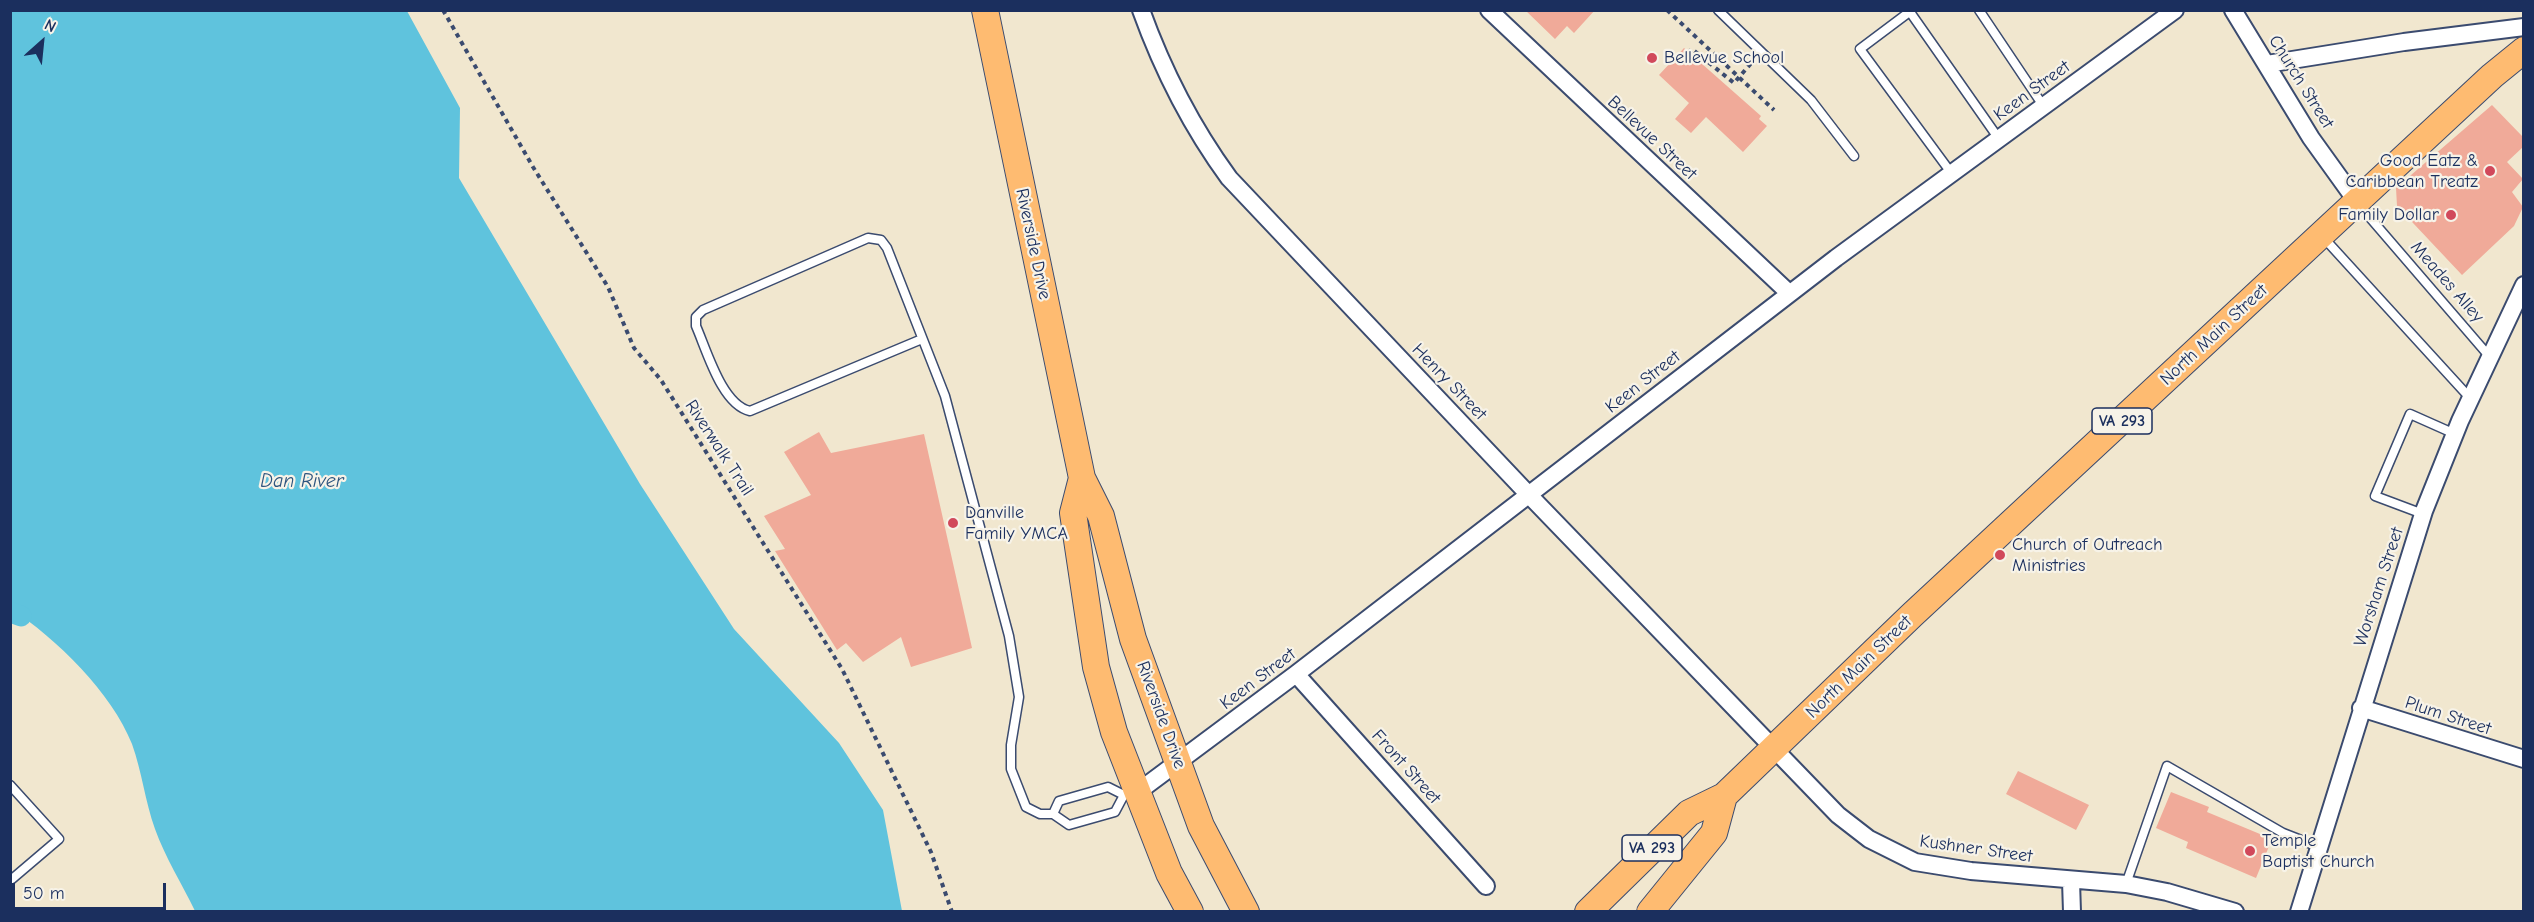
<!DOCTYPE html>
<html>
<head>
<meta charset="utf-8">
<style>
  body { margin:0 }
  #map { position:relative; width:2534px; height:922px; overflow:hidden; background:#f1e7cf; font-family:"Comic Neue",sans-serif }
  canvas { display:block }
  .frame { position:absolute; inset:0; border:12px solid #1b2f5e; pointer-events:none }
  .north { position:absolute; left:12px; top:12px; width:60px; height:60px; -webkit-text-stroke:4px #f7f3e8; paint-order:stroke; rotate:27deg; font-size:16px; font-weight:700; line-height:24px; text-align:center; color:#1b2f5e }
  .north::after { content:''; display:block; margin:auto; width:21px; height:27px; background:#1b2f5e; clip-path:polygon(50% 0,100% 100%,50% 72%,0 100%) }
  .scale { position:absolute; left:12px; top:883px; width:154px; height:27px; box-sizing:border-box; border:3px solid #1b2f5e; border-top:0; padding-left:8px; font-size:18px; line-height:21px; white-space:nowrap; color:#1b2f5e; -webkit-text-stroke:4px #f7f3e8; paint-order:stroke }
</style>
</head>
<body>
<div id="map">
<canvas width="2534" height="922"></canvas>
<div class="frame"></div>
<div class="north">N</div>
<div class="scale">50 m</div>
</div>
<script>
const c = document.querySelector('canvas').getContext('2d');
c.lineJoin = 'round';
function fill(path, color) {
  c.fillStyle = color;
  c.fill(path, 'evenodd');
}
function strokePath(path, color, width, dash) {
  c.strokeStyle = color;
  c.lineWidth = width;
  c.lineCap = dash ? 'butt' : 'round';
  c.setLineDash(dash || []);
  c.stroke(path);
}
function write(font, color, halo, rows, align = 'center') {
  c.font = font + ' "Comic Neue",sans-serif';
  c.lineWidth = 4.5;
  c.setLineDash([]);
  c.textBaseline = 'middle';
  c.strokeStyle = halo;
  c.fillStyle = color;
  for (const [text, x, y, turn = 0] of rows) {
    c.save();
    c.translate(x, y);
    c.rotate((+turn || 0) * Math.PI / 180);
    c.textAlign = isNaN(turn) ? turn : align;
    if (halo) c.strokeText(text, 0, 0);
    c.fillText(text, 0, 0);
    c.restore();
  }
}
fill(new Path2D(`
  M10,11H407L460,108L459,178L640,484L734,629L839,743L883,810L902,911H195C182,884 165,857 155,829C145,801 142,772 132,744C112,693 56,638 11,609Z`), '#5fc3dd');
strokePath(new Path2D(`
  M10,612L21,616`), '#5fc3dd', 21);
fill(new Path2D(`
  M1525,10H1595L1574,33L1567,26L1555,39Z
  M1684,48L1761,116L1759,119L1767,126L1743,152L1706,117L1691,133L1675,119L1689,103L1659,75Z
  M2492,105L2523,137V147L2507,162L2523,179L2512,192L2523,207L2514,226L2462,275L2397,206L2396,188Z
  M819,432L831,453L924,434L972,648L911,667L901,637L863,662L846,643L837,650L775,551L785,549L764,516L811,495L784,452Z
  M2018,771L2089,805L2076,830L2006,794Z
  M2171,792L2209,807L2207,812L2272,839L2256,878L2186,848L2188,842L2156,828Z`), '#f0aa99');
const service = new Path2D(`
  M1718,10L1811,100L1854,156
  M1912,10L1860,49L1952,174
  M1979,10L2044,107
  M1910,12L1999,139
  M2359,205L2489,356
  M2323,237L2470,398
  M922,339L750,411C722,405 707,351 696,326V317L703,310L868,238L881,240L887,248L945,396L1009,636L1019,697L1011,745V769L1026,807L1040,814H1053L1069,825L1115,812L1124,795
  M2423,514L2375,496L2410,414L2455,434
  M10,785L59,839L12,879L10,877
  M1053,814L1059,801L1108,787L1124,795L1127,794
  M2126,884L2167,766L2283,833L2319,847`);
const minor = new Path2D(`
  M1141,10C1163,71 1191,126 1229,178L1529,495L1838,815L1869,839L1915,862L1971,871L2126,884L2167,892L2235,912
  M1489,10L1789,293
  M2233,10L2311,138L2357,202
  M2267,64L2404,42L2524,27
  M1296,674L1486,886
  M2361,708L2524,759
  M1139,791L1296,674L1836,258L2175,10
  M2071,881L2072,912
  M2299,912L2424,511L2460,421L2524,285`);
const primary = new Path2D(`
  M985,10L1082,478L1101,516L1133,639L1201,826L1246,912
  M1082,478L1073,513L1096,667L1114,732L1169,873L1190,912
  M1588,912L1689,813L1724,796L1912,615L2492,76L2524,50
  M1650,912L1714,833L1724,796`);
strokePath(service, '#3b4b6f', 11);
strokePath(minor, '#3b4b6f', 20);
strokePath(primary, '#3b4b6f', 28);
strokePath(new Path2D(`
  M443,10L533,167L608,287L634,348L661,380L842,669L931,852L952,912
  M1667,10L1774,110
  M1688,53L1692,49L1734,83L1753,61`), '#3b4b6f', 4, [4.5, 4.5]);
strokePath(service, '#fff', 8);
strokePath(minor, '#fff', 16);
strokePath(primary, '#febb71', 26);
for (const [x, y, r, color] of [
  [1652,58,6,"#d1495b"],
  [2490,171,6,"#d1495b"],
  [2451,215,6,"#d1495b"],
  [953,523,6,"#d1495b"],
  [2000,555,6,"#d1495b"],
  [2250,851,6,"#d1495b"]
]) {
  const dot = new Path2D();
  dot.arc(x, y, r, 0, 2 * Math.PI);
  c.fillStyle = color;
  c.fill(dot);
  strokePath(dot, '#f7f3e8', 2);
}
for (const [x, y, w] of [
  [2122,421,60],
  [1652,848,60]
]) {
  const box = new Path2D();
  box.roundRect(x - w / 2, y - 13, w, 26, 4.5);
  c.fillStyle = '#f7f3e8';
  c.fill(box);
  strokePath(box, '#1b2f5e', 1.5);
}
write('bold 16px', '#1b2f5e', null, [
  ["VA 293",2122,421],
  ["VA 293",1652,848]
]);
write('18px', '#1b2f5e', '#f7f3e8', [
  ["Bellevue School",1664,58],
  ["Good Eatz &",2478,161,"right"],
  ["Caribbean Treatz",2478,182,"right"],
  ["Family Dollar",2439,215,"right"],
  ["Danville",965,513],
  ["Family YMCA",965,534],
  ["Church of Outreach",2012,545],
  ["Ministries",2012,566],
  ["Temple",2262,841],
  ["Baptist Church",2262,862]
], 'left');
write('18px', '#1b2f5e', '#f7f3e8', [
  ["Church Street",2301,82,58],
  ["Keen Street",2032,91,-36],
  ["Bellevue Street",1652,138,43],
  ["Riverside Drive",1033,244,78],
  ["Meades Alley",2447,282,49],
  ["North Main Street",2214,335,-43],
  ["Henry Street",1449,382,46],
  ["Keen Street",1643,382,-38],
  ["Riverwalk Trail",719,448,57],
  ["Worsham Street",2379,587,-72],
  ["North Main Street",1859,667,-44],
  ["Keen Street",1258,679,-37],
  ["Riverside Drive",1161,715,70],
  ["Plum Street",2448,716,18],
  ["Front Street",1406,767,48],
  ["Kushner Street",1976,849,8]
]);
write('italic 20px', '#2c547e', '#f7f3e8', [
  ["Dan River",302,481]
]);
</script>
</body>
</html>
